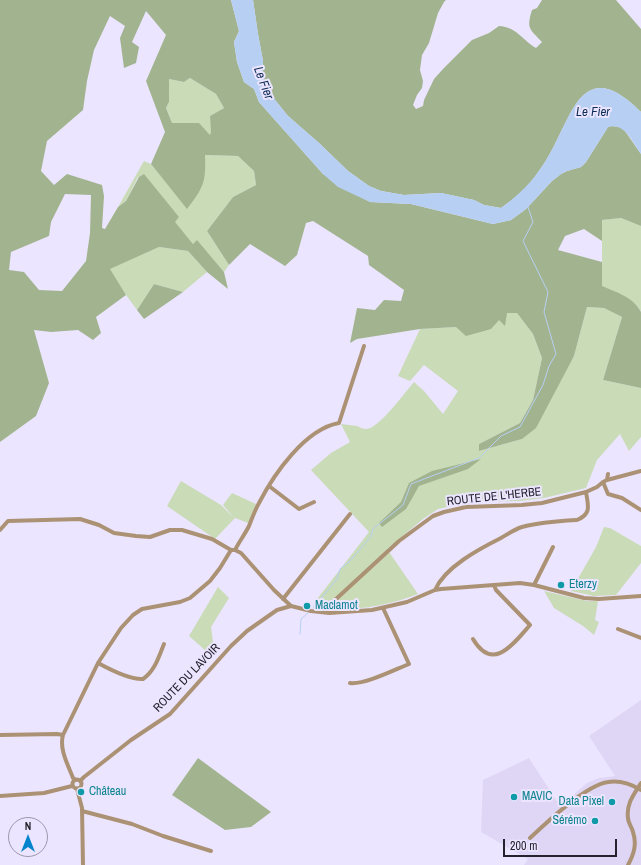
<!DOCTYPE html>
<html>
<head>
<meta charset="utf-8">
<style>
  body { margin:0 }
  #map { position:relative; width:641px; height:865px; overflow:hidden; background:#ece5ff; font-family:"Archivo Narrow",sans-serif }
  canvas { display:block }
  .north { position:absolute; left:8px; top:817px; width:40px; height:40px; box-sizing:border-box; background:#ece5ff; border:1px solid #9c97ab; border-radius:50%; rotate:0deg; font-size:11px; font-weight:700; line-height:16px; text-align:center; color:#25222d }
  .north::after { content:''; display:block; margin:auto; width:14px; height:18px; background:#0384cc; clip-path:polygon(50% 0,100% 100%,50% 72%,0 100%) }
  .scale { position:absolute; left:503px; top:839px; width:114px; height:18px; box-sizing:border-box; border:2px solid #25222d; border-top:0; padding-left:5px; font-size:12px; line-height:14px; white-space:nowrap; color:#25222d; -webkit-text-stroke:3px #ece5ff; paint-order:stroke }
</style>
</head>
<body>
<div id="map">
<canvas width="641" height="865"></canvas>
<div class="north">N</div>
<div class="scale">200 m</div>
</div>
<script>
const c = document.querySelector('canvas').getContext('2d');
c.lineJoin = 'round';
function fill(path, color) {
  c.fillStyle = color;
  c.fill(path, 'evenodd');
}
function strokePath(path, color, width, dash) {
  c.strokeStyle = color;
  c.lineWidth = width;
  c.lineCap = dash ? 'butt' : 'round';
  c.setLineDash(dash || []);
  c.stroke(path);
}
function write(font, color, halo, rows, align = 'center') {
  c.font = font + ' "Archivo Narrow",sans-serif';
  c.lineWidth = 4;
  c.setLineDash([]);
  c.textBaseline = 'middle';
  c.strokeStyle = halo;
  c.fillStyle = color;
  for (const [text, x, y, turn = 0] of rows) {
    c.save();
    c.translate(x, y);
    c.rotate((+turn || 0) * Math.PI / 180);
    c.textAlign = isNaN(turn) ? turn : align;
    if (halo) c.strokeText(text, 0, 0);
    c.fillText(text, 0, 0);
    c.restore();
  }
}
fill(new Path2D(`
  M641,700V865H524L528,859L481,832L483,780L529,758L560,806L587,783L599,778L615,776L589,736Z`), '#dfd6f6');
fill(new Path2D(`
  M190,78L216,94L224,108L210,116L212,132L210,135L198,123H172L166,108L169,102V79L184,82Z
  M205,155L238,156L254,171L256,185L233,197L207,231L229,265L224,272L197,241L193,244L174,222L179,217L138,177L126,201L118,207L144,161L151,164L187,208Z
  M621,218L641,226V312L638,307L602,287V220Z
  M159,247L188,251L207,272L183,292L154,284L137,310L126,295L109,269Z
  M587,307L604,308L622,317L603,380L641,388V437L629,451L620,434L597,460L586,488L544,498L519,501L472,502L438,509L423,519L387,549L418,594C385,607 348,612 313,608L314,603L369,532L311,470L331,453L350,442L341,424C346,425 352,425 357,426C360,427 362,429 366,429C379,429 405,392 414,382L424,391L443,414L458,391L424,365L410,381L398,376L420,329L456,327L499,320L507,313H517L533,334L542,358L533,400L520,423L479,444V451L522,439L574,356Z
  M181,481L221,505L234,518L223,505L232,493L256,504L248,523L235,518L215,539L167,506Z
  M604,527L610,528L641,546V563L616,595L594,596L571,591L596,547Z
  M218,587L229,598L211,627L213,642L206,651L189,636Z
  M544,591L587,601H598L595,620L599,622L594,635L583,626L554,608Z`), '#cadbb7');
fill(new Path2D(`
  M0,0H231L239,31L234,42L237,62L244,82L254,89L259,102L323,174L370,202L411,204L493,224L511,220L526,209L552,181L561,174L567,171L581,167L586,162L608,127L612,126L620,127L625,131L641,154V226L621,218L602,220V241L584,229L565,236L558,250L602,262V286C618,293 633,297 641,312V388L603,380L622,317L604,308L587,307L574,356L536,428L522,439L479,451V444L520,423L533,400L542,358L533,334L517,313H507L505,326L499,320L491,329L466,336L456,327L420,329L357,339L350,343L357,308L375,310L384,300L401,301L404,290L369,265L368,256L313,221L306,223L297,255L285,266L250,244L229,265L207,231L233,197L256,185L254,171L238,156L205,155C206,182 204,187 187,209L151,164L165,132L146,81L166,35L146,11L132,42L139,47L136,63L124,68L120,38L125,26L110,16L94,50L87,81L83,110L47,141L41,171L54,185L67,174L102,185L104,196L102,228L105,229L118,207L126,201L139,177L144,174L179,217L175,222L193,244L197,240L224,272L228,289L207,272L188,251L159,247L110,269L126,295L96,317L101,333L93,340L78,330L51,332L34,330L49,383L36,416L0,442ZM190,78L216,94L224,108L210,116L211,132L210,135L199,123H172L166,108L169,102V79L184,82ZM65,194L91,195L90,233L86,261L62,291L39,290L24,272L9,270L11,252L49,236L51,222Z
  M253,0H446L444,2L438,13L429,43L422,55L420,70L423,81L422,88L417,95L413,105L416,109L423,106L424,100L434,79L443,69L472,40L489,33L499,26C517,27 522,40 536,48L542,42C530,29 526,29 532,10L537,8L542,0H616L641,29V112C580,51 572,120 545,162C539,171 531,183 523,191C516,197 508,203 501,208L484,205L474,200L441,193L404,195L381,191L369,186L348,171L319,143L288,116L275,100L265,82L263,76V61L258,34Z
  M154,284L183,292L144,319L137,310Z
  M481,459L468,469L419,486L406,509L382,527L379,523L401,502L409,483L432,471Z
  M198,758L271,812L251,827L225,830L172,795Z`), '#a2b48f');
fill(new Path2D(`
  M231,0H253L258,34L263,61V76L265,82L275,100L288,116L319,143L348,171L369,186L381,191L404,195L441,193L474,200L484,205L501,208C520,194 532,182 545,162C572,120 580,51 641,112V154C633,143 625,122 608,127L586,162L581,167L567,171L561,174L552,181L526,209L511,220L493,224L411,204L370,202L338,187L323,174L259,102L254,89L244,82L237,62L234,42L239,31Z`), '#b7cff2');
strokePath(new Path2D(`
  M313,608L337,579L340,569L350,561L371,536L373,529L403,505L411,484L479,458L501,436L520,427L543,385L549,366L556,354L544,312L548,292L523,241L533,222L528,207
  M300,634L301,619L308,613`), '#b7cff2', 1);
strokePath(new Path2D(`
  M607,480L608,474
  M603,482L607,480L641,471
  M269,486L299,509L314,502
  M0,530L8,521L80,519L99,525L114,533L136,536L150,537L170,530H182L212,539L231,550
  M235,550C239,542 245,534 249,526C252,518 255,510 259,503C274,474 305,429 339,423L364,346
  M534,585L553,547
  M435,590C445,567 479,549 501,538C508,534 515,529 522,527C540,522 559,521 577,520C592,514 588,505 586,492
  M283,599L350,514
  M322,612L399,541L433,516L444,512L466,507L522,505L542,503L586,492L597,487L603,482L608,494L622,498L641,510
  M618,629L641,638
  M473,639C493,673 514,643 530,625L496,590L494,585
  M98,663C109,669 130,680 143,679C155,671 159,656 164,644
  M350,683C364,685 394,670 409,664L383,608
  M0,735L57,734L63,735
  M72.5 784a4.5 4.5 0 1 1 9 0a4.5 4.5 0 1 1-9 0Z
  M76,780L73,778C68,765 59,749 63,735L98,663L121,628L133,615L142,609L180,602L190,598L210,581L220,568L231,550H235L241,553L274,590L291,606
  M80,781L84,777L131,740L170,714L231,646L247,631L277,610L291,606L311,611L329,613L372,610L407,602L435,590L441,589L520,583L534,585L584,598L599,599L641,596
  M77,789L82,808L83,865
  M0,796L44,793L72,786
  M82,811L132,824L163,836L211,851
  M530,838C547,822 586,785 608,782C620,780 631,784 641,790
  M628,865C634,854 637,844 633,832C632,827 628,823 628,818C626,804 634,794 641,783`), '#ac9275', 4);
for (const [x, y, r, color] of [
  [561,585,4,"#0f9aa8"],
  [307,606,4,"#0f9aa8"],
  [81,792,4,"#0f9aa8"],
  [514,797,4,"#0f9aa8"],
  [612,802,4,"#0f9aa8"],
  [595,821,4,"#0f9aa8"]
]) {
  const dot = new Path2D();
  dot.arc(x, y, r, 0, 2 * Math.PI);
  c.fillStyle = color;
  c.fill(dot);
  strokePath(dot, '#ece5ff', 1.5);
}
write('12px', '#25222d', '#ece5ff', [
  ["ROUTE DE L'HERBE",494,497,-6],
  ["ROUTE DU LAVOIR",187,678,-46]
]);
write('12px', '#0d838f', '#ece5ff', [
  ["Eterzy",569,585],
  ["Maclamot",315,606],
  ["Château",89,792],
  ["MAVIC",522,797],
  ["Data Pixel",604,802,"right"],
  ["Sérémo",587,821,"right"]
], 'left');
write('italic 13px', '#0d2c57', '#ece5ff', [
  ["Le Fier",263,83,69],
  ["Le Fier",593,113]
]);
</script>
</body>
</html>
